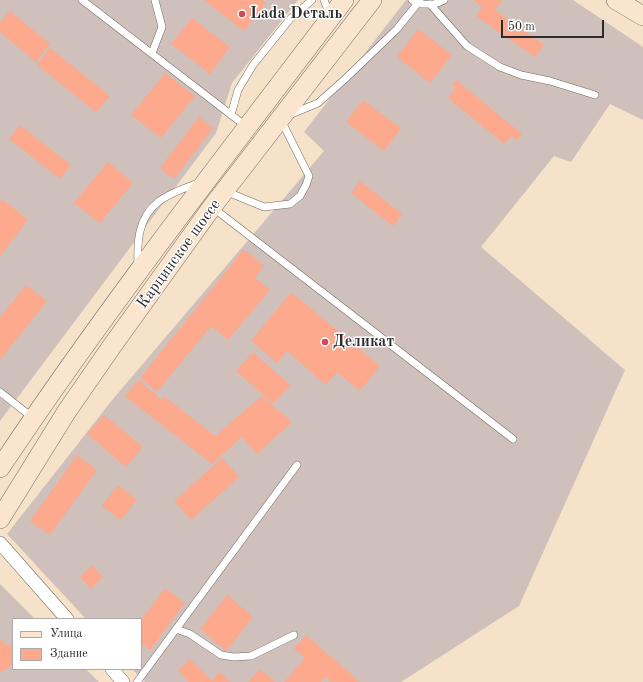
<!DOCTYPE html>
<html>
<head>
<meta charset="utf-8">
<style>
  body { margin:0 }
  #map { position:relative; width:643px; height:682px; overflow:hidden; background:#f5e2c9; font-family:"Old Standard TT",serif }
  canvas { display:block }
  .legend { position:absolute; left:12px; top:618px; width:130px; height:52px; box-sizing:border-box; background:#fff; border:1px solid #aaa; margin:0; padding:5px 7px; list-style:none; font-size:12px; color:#2b2b2b }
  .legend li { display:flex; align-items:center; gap:8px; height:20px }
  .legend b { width:20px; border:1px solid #aaa }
  .scale { position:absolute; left:501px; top:20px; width:103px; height:18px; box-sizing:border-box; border:2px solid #2b2b2b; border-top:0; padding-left:5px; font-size:12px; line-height:14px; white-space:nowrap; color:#2b2b2b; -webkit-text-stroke:3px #fff; paint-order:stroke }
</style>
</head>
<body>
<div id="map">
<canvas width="643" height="682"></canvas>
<ul class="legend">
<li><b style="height:5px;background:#fbe5cf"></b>Улица</li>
<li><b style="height:11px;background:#fda98d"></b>Здание</li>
</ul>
<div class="scale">50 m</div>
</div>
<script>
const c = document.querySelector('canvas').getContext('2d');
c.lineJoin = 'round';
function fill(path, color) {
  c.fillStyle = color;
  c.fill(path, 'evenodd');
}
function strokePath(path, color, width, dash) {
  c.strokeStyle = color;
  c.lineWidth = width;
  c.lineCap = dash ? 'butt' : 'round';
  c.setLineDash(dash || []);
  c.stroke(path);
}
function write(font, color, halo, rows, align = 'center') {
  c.font = font + ' "Old Standard TT",serif';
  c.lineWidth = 3;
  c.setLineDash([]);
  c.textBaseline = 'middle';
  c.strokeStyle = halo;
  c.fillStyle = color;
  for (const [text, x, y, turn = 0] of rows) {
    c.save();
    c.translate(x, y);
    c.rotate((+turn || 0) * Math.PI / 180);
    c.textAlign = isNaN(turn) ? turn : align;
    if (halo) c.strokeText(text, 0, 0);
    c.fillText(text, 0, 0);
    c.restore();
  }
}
fill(new Path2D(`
  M0,0H298L232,83L216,133L0,421Z
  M406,0H573L643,47V120L610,104L571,162L554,156L481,247L625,370L519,606L401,682H145L132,669H141V619H86L7,534L113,399L324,151L304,132Z
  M0,584L35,619H13V669H86L99,682H0Z`), '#cfc0bb');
fill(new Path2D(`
  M204,0H262L266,3L244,31Z
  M473,0H502L495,10L544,45L535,57L476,16L482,7Z
  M10,11L50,44L36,62L0,32V22Z
  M192,18L230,47L210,74L171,44Z
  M418,29L452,55L430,83L397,57Z
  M50,48L110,96L96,112L37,65Z
  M165,73L195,96L161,138L131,115Z
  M456,80L522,134L517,140L511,136L504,144L448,98L456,88L452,85Z
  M363,100L401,128L384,151L346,122Z
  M199,117L213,128L174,179L160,168Z
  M20,125L71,165L60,179L9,139Z
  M108,162L133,183L100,223L74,203Z
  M360,181L402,214L393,226L351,193Z
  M2,199L28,220L0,256V202Z
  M244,249L264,266L255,278L270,290L228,340L211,326L157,392L140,378Z
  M26,285L47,301L0,360V317Z
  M291,292L380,366L360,391L337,372L326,385L287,351L277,363L251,341Z
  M253,352L290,385L273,404L236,371Z
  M138,380L161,399L165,397L215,436L262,396L292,422L257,454L242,437L212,464L125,396Z
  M104,415L143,447L126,467L87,434Z
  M77,455L97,470L50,535L30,521Z
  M222,458L239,477L191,520L174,501Z
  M118,485L137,500L121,520L102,506Z
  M92,565L103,577L91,589L80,577Z
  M165,588L185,603L150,650L141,643V620Z
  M227,595L253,617L226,651L200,629Z
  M306,635L360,682H331L325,677L321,682H284L305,658L294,649Z
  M3,640L6,646L13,643V665L0,672V641Z
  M190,659L212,681L220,672L230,682H189L178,671Z
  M260,669L275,682H248Z`), '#fda98d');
const service = new Path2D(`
  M82,0L247,127
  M324,0L328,10V15
  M412,0C422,5 434,6 444,0
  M430,4L467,46L500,67L521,75L550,81L595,95
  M152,53L162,27L155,0
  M231,115L238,90L253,65L290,19L312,0
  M289,115L318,103L345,79L397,29L418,3
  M225,191L264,207L290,204L300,196L306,185L309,176L281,120
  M212,207L513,439
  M138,265C137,242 138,218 158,202C169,193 185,188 198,183
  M0,392L33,418
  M176,629L190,634L221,655L234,657L251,656L294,635
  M137,682L297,465`);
const minor = new Path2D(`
  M0,543L67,619
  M112,669L123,682`);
const secondary = new Path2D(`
  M616,0L643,16
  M0,468C107,307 227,154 344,0
  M0,519L67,411L112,346L212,207L372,0`);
strokePath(service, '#726b62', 8);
strokePath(minor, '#726b62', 14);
strokePath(secondary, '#726b62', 20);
strokePath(service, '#fff', 7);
strokePath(minor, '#fff', 13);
strokePath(secondary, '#fbe5cf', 19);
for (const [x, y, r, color] of [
  [242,14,4,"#d1495b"],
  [325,342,4,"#d1495b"]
]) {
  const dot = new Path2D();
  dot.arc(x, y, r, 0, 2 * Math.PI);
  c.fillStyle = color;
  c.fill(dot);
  strokePath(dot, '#fff', 1.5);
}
write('bold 16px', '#2b2b2b', '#fff', [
  ["Lada Dеталь",250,14],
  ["Деликат",333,342]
], 'left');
write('16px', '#2b2b2b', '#fff', [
  ["Карцинское шоссе",179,254,-54]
]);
</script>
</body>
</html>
